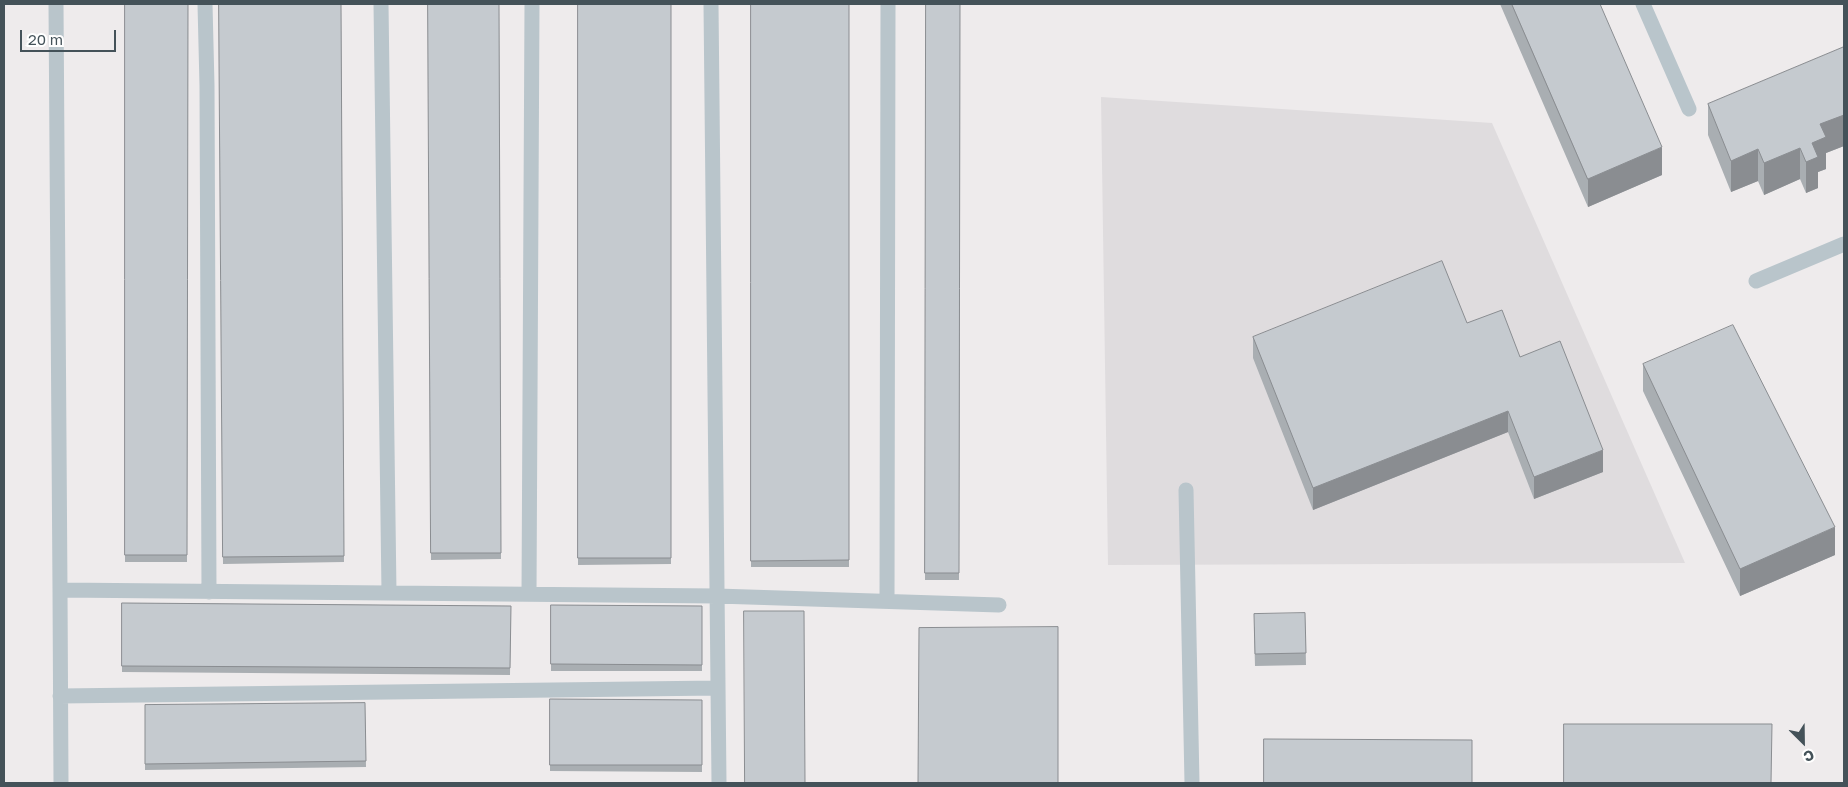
<!DOCTYPE html>
<html>
<head>
<meta charset="utf-8">
<style>
  body { margin:0 }
  #map { position:relative; width:1848px; height:787px; overflow:hidden; background:#eeebec; font-family:"Golos Text",sans-serif }
  canvas { display:block }
  .frame { position:absolute; inset:0; border:5px solid #445259; pointer-events:none }
  .north { position:absolute; left:1778px; top:717px; width:50px; height:50px; -webkit-text-stroke:4px #fff; paint-order:stroke; rotate:157deg; font-size:14px; font-weight:700; line-height:20px; text-align:center; color:#445259 }
  .north::after { content:''; display:block; margin:auto; width:18px; height:22px; background:#445259; clip-path:polygon(50% 0,100% 100%,50% 72%,0 100%) }
  .scale { position:absolute; left:20px; top:30px; width:96px; height:22px; box-sizing:border-box; border:2px solid #445259; border-top:0; padding-left:6px; font-size:15px; line-height:18px; white-space:nowrap; color:#445259; -webkit-text-stroke:4px #fff; paint-order:stroke }
</style>
</head>
<body>
<div id="map">
<canvas width="1848" height="787"></canvas>
<div class="frame"></div>
<div class="north">С</div>
<div class="scale">20 m</div>
</div>
<script>
const c = document.querySelector('canvas').getContext('2d');
c.lineJoin = 'round';
function fill(path, color) {
  c.fillStyle = color;
  c.fill(path, 'evenodd');
}
function strokePath(path, color, width, dash) {
  c.strokeStyle = color;
  c.lineWidth = width;
  c.lineCap = dash ? 'butt' : 'round';
  c.setLineDash(dash || []);
  c.stroke(path);
}
fill(new Path2D(`
  M1101,97L1492,123L1685,563L1108,565Z`), '#dfdcde');
strokePath(new Path2D(`
  M56,4L60,590L717,596L999,605
  M205,4L207,86L209,592
  M381,4L389,592
  M711,4L719,783
  M1643,4L1689,109
  M1756,281L1844,244
  M1186,490L1192,783
  M60,590L61,783
  M529,593L532,4
  M887,601L888,4
  M60,696L718,688`), '#b9c5cb', 15);
fill(new Path2D(`
  M125,4H188L187,562H125Z
  M219,4H341L344,562L223,564Z
  M428,4H499L501,559L431,560Z
  M578,4H671V564L578,565Z
  M751,4H849V567H751Z
  M926,4H960L959,580H925Z
  M1500,4H1600L1662,175L1588,207Z
  M1844,47V146L1826,153V169L1818,172V188L1806,193L1800,179L1764,195L1758,181L1731,192L1708,135V104Z
  M1467,323L1520,357L1603,472L1534,499L1508,432L1313,510L1253,358V337Z
  M1643,364L1835,555L1740,596L1643,391Z
  M122,603L511,606L510,675L122,672Z
  M551,605L702,606V671H551Z
  M1305,613L1306,665L1255,666L1254,627Z
  M550,699L702,700V772L550,771Z
  M365,703L366,767L145,770V705Z`), '#a9aeb2');
fill(new Path2D(`
  M1844,114V146L1826,153V169L1818,172V188L1806,193V162L1812,143L1820,124Z
  M1662,147V175L1588,207V179Z
  M1800,148V179L1764,195V163Z
  M1758,149V181L1731,192V161Z
  M1508,411V432L1313,510V488Z
  M1603,450V472L1534,499V477Z
  M1835,527V555L1740,596V569Z`), '#8a8d91');
const building = new Path2D(`
  M125,4H188L187,555H125Z
  M219,4H341L344,556L223,557Z
  M428,4H499L501,553H431Z
  M578,4H671V558H578Z
  M751,4H849V560L751,561Z
  M926,4H960L959,573H925Z
  M1512,4H1600L1662,147L1588,179Z
  M1844,47V115L1820,124L1826,137L1812,143L1818,157L1806,162L1800,148L1764,163L1758,149L1731,161L1708,104Z
  M1442,261L1467,323L1502,310L1520,357L1560,341L1603,450L1534,477L1508,411L1313,488L1253,337Z
  M1733,325L1835,527L1740,569L1643,364Z
  M122,603L511,606L510,668L122,666Z
  M551,605L702,606V665L551,664Z
  M744,611H804L805,783H745Z
  M1305,613L1306,653L1255,654L1254,614Z
  M1058,627V783H918L919,628Z
  M550,699L702,700V765H550Z
  M365,703L366,761L145,764V705Z
  M1564,724H1772L1771,783H1564Z
  M1264,739L1472,740V783H1264Z`);
fill(building, '#c5cacf');
strokePath(building, '#8a8d91', 1);
</script>
</body>
</html>
